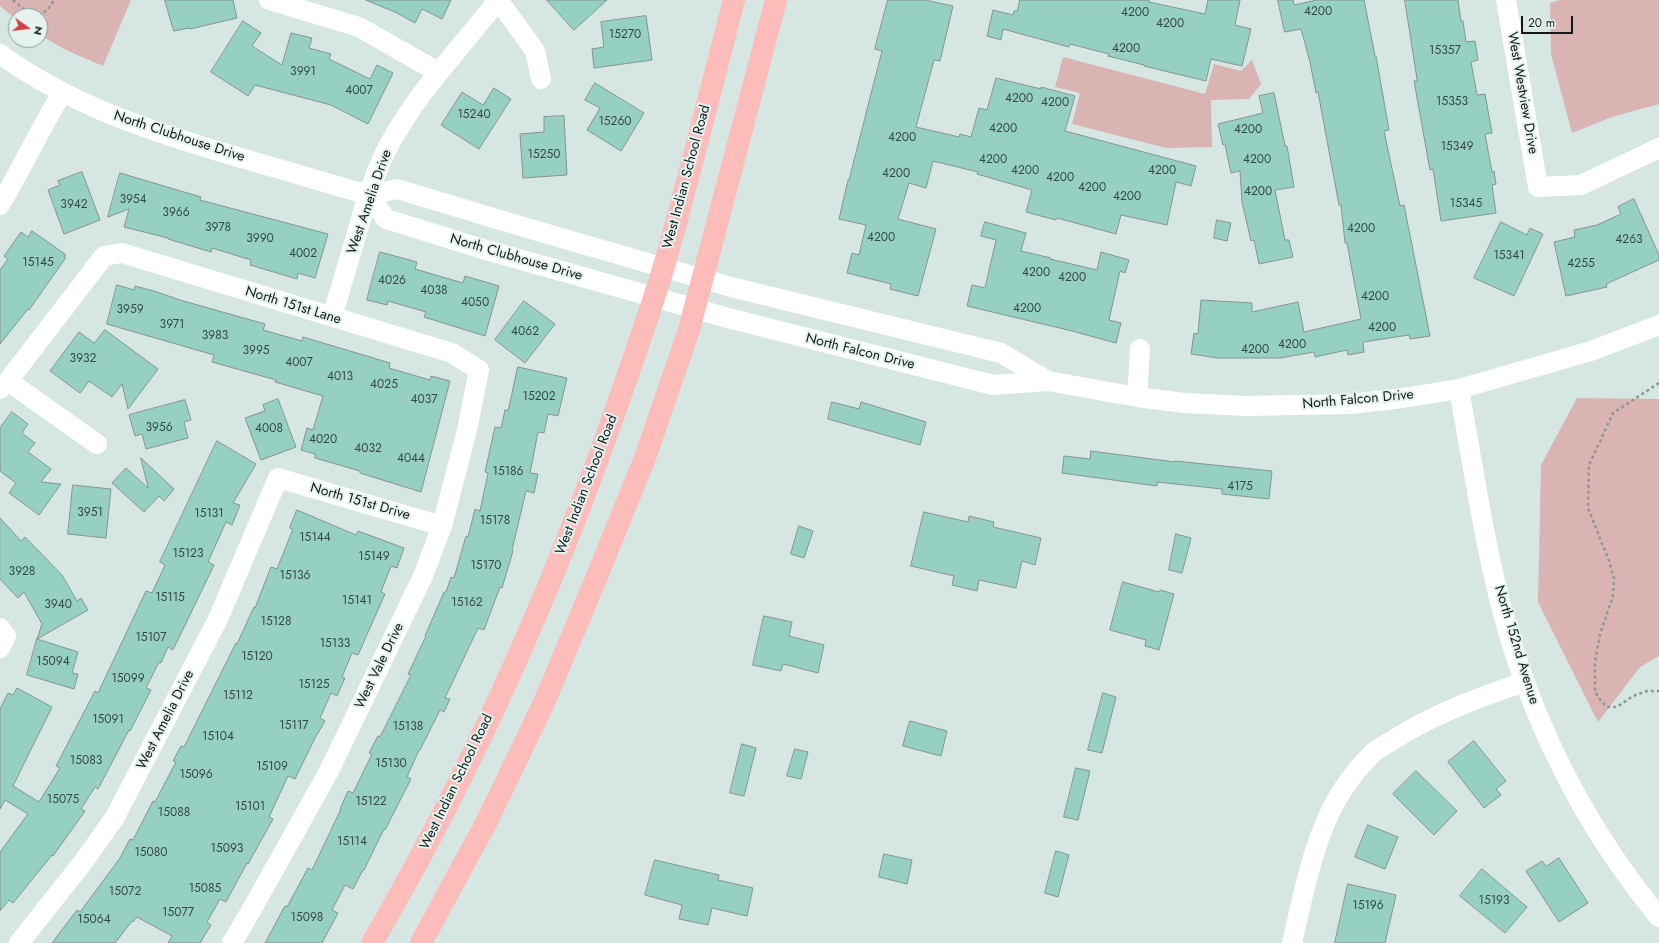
<!DOCTYPE html>
<html>
<head>
<meta charset="utf-8">
<style>
  body { margin:0 }
  #map { position:relative; width:1659px; height:943px; overflow:hidden; background:#d6e6e2; font-family:Jost,sans-serif }
  canvas { display:block }
  .north { position:absolute; left:8px; top:8px; width:40px; height:40px; box-sizing:border-box; background:#e4f3f0; border:1px solid #919c9a; border-radius:50%; rotate:104deg; font-size:11px; font-weight:700; line-height:16px; text-align:center; color:#151a19 }
  .north::after { content:''; display:block; margin:auto; width:14px; height:18px; background:#d04147; clip-path:polygon(50% 0,100% 100%,50% 72%,0 100%) }
  .scale { position:absolute; left:1521px; top:16px; width:52px; height:18px; box-sizing:border-box; border:2px solid #151a19; border-top:0; padding-left:5px; font-size:12px; line-height:14px; white-space:nowrap; color:#151a19; -webkit-text-stroke:3px #e4f3f0; paint-order:stroke }
</style>
</head>
<body>
<div id="map">
<canvas width="1659" height="943"></canvas>
<div class="north">N</div>
<div class="scale">20 m</div>
</div>
<script>
const c = document.querySelector('canvas').getContext('2d');
c.lineJoin = 'round';
function fill(path, color) {
  c.fillStyle = color;
  c.fill(path, 'evenodd');
}
function strokePath(path, color, width, dash) {
  c.strokeStyle = color;
  c.lineWidth = width;
  c.lineCap = dash ? 'butt' : 'round';
  c.setLineDash(dash || []);
  c.stroke(path);
}
function write(font, color, halo, rows, align = 'center') {
  c.font = font + ' Jost,sans-serif';
  c.lineWidth = 4;
  c.setLineDash([]);
  c.textBaseline = 'middle';
  c.strokeStyle = halo;
  c.fillStyle = color;
  for (const [text, x, y, turn = 0] of rows) {
    c.save();
    c.translate(x, y);
    c.rotate((+turn || 0) * Math.PI / 180);
    c.textAlign = isNaN(turn) ? turn : align;
    if (halo) c.strokeText(text, 0, 0);
    c.fillText(text, 0, 0);
    c.restore();
  }
}
fill(new Path2D(`
  M0,0H131L103,66L66,50L40,35V16H16V19L0,6Z
  M1560,0H1659V104L1612,117L1572,133L1551,54L1550,3Z
  M1063,57L1205,94L1214,64L1241,71L1252,60L1261,84L1249,99L1211,100L1212,147L1166,148L1072,124L1080,93L1055,87Z
  M1577,398L1659,399V656L1640,667L1598,722L1538,602L1541,465Z`), '#dab4b2');
const building = new Path2D(`
  M165,0H233L237,18L190,29L189,28L174,31Z
  M366,0H451L442,19L422,9L415,23L397,13Z
  M547,0H607L574,30Z
  M888,0H925L953,6L940,61L934,60L916,127L959,137L960,134L971,137L979,108L987,110L996,78L1041,89V87L1075,96L1065,131L1196,166L1191,186L1176,182L1167,225L1121,215L1116,234L1057,218L1056,220L1026,212L1032,190L977,174L978,172L933,161L926,188L909,183L898,219L936,229L918,296L890,289L891,284L847,273L852,253L859,255L866,225L839,219L848,180H849L882,51L875,49Z
  M1020,0H1149V2L1205,14L1208,0H1240L1235,25L1251,29L1242,66L1211,59L1206,81L1144,66V65L1108,56L1109,54L1070,44L1069,47L1003,29L1001,40L987,36L993,10L1013,15L1014,11H1017Z
  M1278,0H1293L1294,5L1317,0H1364L1375,56H1376L1389,130L1384,131L1400,206L1404,205L1430,336L1410,339L1409,335L1363,342L1364,352L1348,355L1347,350L1315,357L1314,352L1280,358H1218L1191,354L1194,333L1198,334L1201,300L1252,303V312L1298,302L1304,332L1361,319L1347,243H1345L1341,205H1339L1318,92L1316,93L1310,62L1301,29L1285,32Z
  M1405,0H1458L1461,21H1463L1466,42L1475,41L1478,60L1471,62L1477,95L1485,94L1492,133L1485,134L1492,172L1494,171L1496,184L1492,185L1496,213L1441,221L1433,169L1430,170L1414,81H1417Z
  M646,16L652,60L594,68L592,49L604,47L601,22Z
  M243,21L261,33L252,46L282,65L291,33L312,38L309,48L331,54L329,59L370,79L377,65L393,73L368,124L331,105L255,85L248,96L211,72Z
  M595,83L644,113L621,151L587,130L600,108L585,100Z
  M494,88L511,99L479,149L441,125L462,92L483,105Z
  M1274,93L1285,146H1287L1294,187L1275,190L1285,240H1289L1293,257L1259,264L1254,240L1251,241L1242,202L1240,171L1231,173L1225,144L1223,145L1218,124L1263,113L1259,96Z
  M564,116L567,175L523,178L520,134L544,132V117Z
  M82,172L100,220L64,234L48,190L60,185L58,181Z
  M120,173L201,197L200,200L328,234L315,278L298,273L297,279L250,265L251,260L212,248L211,252L168,239V238L124,227L129,209L108,217Z
  M1634,199L1659,255V260L1606,284L1607,287L1566,296L1554,242L1575,237L1574,230L1597,225L1621,214L1618,207Z
  M1217,220L1231,223L1227,241L1214,238Z
  M985,222L1026,233L1021,251L1051,258L1050,259L1097,270L1101,252L1129,260L1125,273L1120,271L1109,320L1121,323L1116,343L1072,331L967,306L972,285L985,288L996,240L981,236Z
  M1501,222L1527,235L1530,228L1543,234L1514,296L1474,278Z
  M32,231L65,254V259L29,310L28,309L0,344V270L8,259L4,256L21,232L28,237Z
  M380,252L417,262L415,269L463,283L465,276L499,286L485,336L424,317L426,312L388,301L387,305L367,300Z
  M117,285L134,290L135,286L154,291L180,300L265,324L263,330L302,341L303,337L390,363L389,368L430,380L431,376L450,381L421,492L360,473V471L315,458V454L301,450L307,428L313,430L323,396L275,382L276,380L212,362L214,355L107,324Z
  M524,301L555,324L525,363L495,340Z
  M105,330L158,369L128,409L122,384L112,397L89,381L80,393L50,371L79,332L94,343Z
  M518,367L567,378L558,416L548,414L544,433L538,432L530,473L538,474L534,493L526,491L512,550L513,551L502,588L500,587L484,630L478,628L445,698L450,699L444,712L440,710L420,750H419L407,777L411,779L385,830L384,829L364,870H363L353,889L345,885L332,910L338,913L322,943H265L285,906L287,907L308,868L312,870L341,809H340L348,791L353,793L372,754L369,753L378,736L380,737L411,675L408,674L426,636H425L444,592H446L451,577L454,578L466,536L468,537L475,509L480,511L488,473L485,472L495,427L501,428L505,410H508Z
  M278,399L296,447L261,460L245,418L265,411L263,405Z
  M185,400L191,420L184,422L188,438L146,449L142,434L135,436L129,415Z
  M832,402L859,409L861,402L926,422L920,445L828,419Z
  M12,412L28,424L22,433L35,443L28,452L51,469L41,482L61,484L39,515L9,493L16,483L0,471V428Z
  M217,441L256,464L233,503L240,505L232,525L226,522L208,562L214,565L173,650L168,647L161,663L159,662L146,688L151,690L130,731L129,730L98,789L95,787L81,809L85,811L53,856L52,855L13,903L9,900L0,911V852L28,814L5,800L0,809V709L8,693L13,695L17,688L52,707L13,786L39,802L60,768L56,766L95,691L98,693L146,591L152,593L165,565L160,562Z
  M1091,451L1175,462V461L1272,471L1269,499L1222,494V489L1157,482V486L1062,473L1064,456L1090,459Z
  M141,458L174,489L164,501L159,496L144,512L112,483L126,468L148,488Z
  M73,485L111,489L106,538L68,534Z
  M297,510L356,535L358,531L404,548L397,568L391,566L381,592L385,594L358,655L352,653L342,677L345,678L337,696L331,693L320,718L325,721L315,738L295,779L288,776L269,817L273,819L248,864L247,863L226,902L220,899L207,922L211,925L200,943H168L172,936L137,917L133,922L132,921L115,943H52L77,910L80,912L120,858L130,839L133,840L153,801L155,802L176,762L173,761L181,746L184,747L236,643L237,644L254,607L255,608L271,567L277,569L293,529L290,528Z
  M924,512L968,522L969,516L994,522L993,527L1041,538L1035,565L1022,561L1016,588L979,580L977,591L952,585L954,576L911,566Z
  M0,518L21,541L25,537L62,575L77,601L81,598L88,610L37,639L42,624L24,592L18,598L0,579Z
  M799,526L813,531L804,558L791,554Z
  M1176,534L1191,538L1182,573L1169,570Z
  M1123,582L1159,592L1160,590L1174,594L1159,650L1145,646L1146,640L1110,630Z
  M764,616L792,622L789,636L824,645L818,673L783,664L781,671L753,665Z
  M37,639L78,652L72,673L78,674L74,689L27,675Z
  M1103,693L1116,697L1102,753L1088,750Z
  M910,721L947,731L941,756L903,746Z
  M1474,741L1506,781L1496,789L1501,795L1484,808L1448,762Z
  M742,744L756,748L744,796L730,793Z
  M795,749L808,752L801,779L787,776Z
  M1076,768L1090,771L1078,820L1064,817Z
  M1416,771L1457,811L1434,835L1393,794Z
  M1368,825L1398,837L1385,869L1355,857Z
  M1056,851L1069,855L1058,897L1045,893Z
  M884,854L912,860L907,884L879,877Z
  M1559,858L1588,903L1559,922L1526,871L1542,861L1546,866Z
  M655,860L719,875L718,880L753,888L747,916L712,908L708,925L679,919L682,905L645,895Z
  M1482,869L1527,907L1505,933L1460,896Z
  M1348,884L1396,895L1385,943H1335Z`);
fill(building, '#96d0c3');
strokePath(building, '#859490', 1);
strokePath(new Path2D(`
  M13,0C30,15 40,24 54,0
  M1659,383L1613,413L1589,465L1588,508L1609,561L1614,578L1613,596L1600,634L1595,661V692L1601,701L1607,707H1617L1633,696L1647,691H1659`), '#8b9794', 2.5, [3, 3]);
strokePath(new Path2D(`
  M269,0L359,27L438,72
  M498,0L535,51L541,79
  M1506,0L1538,187L1581,185L1659,148
  M0,54C73,107 156,133 241,158C284,170 326,183 369,195L397,189L520,226L731,287L1001,353L1048,381
  M369,195L386,219L483,249L728,318L993,385L1048,381L1137,397L1185,403L1245,406L1351,404L1403,398L1459,389L1591,351L1659,325
  M0,205C22,168 40,129 62,93
  M332,317C340,290 348,263 356,236C365,205 374,173 389,145C418,91 461,48 498,0
  M8,381L97,444
  M0,389L8,381L104,256L122,253L452,353L479,370L467,430L442,526L423,576L329,771L252,909L232,943
  M1459,389C1477,487 1490,589 1525,683C1557,769 1600,846 1659,917
  M1137,397L1140,349
  M0,628L6,636L0,648
  M19,943L84,861L115,817L218,619L278,478L442,526
  M1292,943C1301,904 1309,863 1324,826C1334,801 1350,776 1370,756C1375,750 1383,746 1390,742C1431,715 1478,697 1525,682`), '#fff', 20);
strokePath(new Path2D(`
  M372,943C471,773 552,592 617,406C633,360 650,313 664,266C689,178 711,89 734,0
  M421,943L486,823L543,705L593,586L645,458L689,330L776,0`), '#fbbcba', 22);
write('12px', '#354844', null, [
  ["4200",1318,12],
  ["4200",1135,13],
  ["4200",1170,24],
  ["15270",625,35],
  ["4200",1126,49],
  ["15357",1445,51],
  ["3991",303,72],
  ["4007",359,91],
  ["4200",1019,99],
  ["15353",1452,102],
  ["4200",1055,103],
  ["15240",474,115],
  ["15260",615,122],
  ["4200",1003,129],
  ["4200",1248,130],
  ["4200",902,138],
  ["15349",1457,147],
  ["15250",544,155],
  ["4200",993,160],
  ["4200",1257,160],
  ["4200",1025,171],
  ["4200",1162,171],
  ["4200",896,174],
  ["4200",1060,178],
  ["4200",1092,188],
  ["4200",1258,192],
  ["4200",1127,197],
  ["3954",133,200],
  ["15345",1466,204],
  ["3942",74,205],
  ["3966",176,213],
  ["3978",218,228],
  ["4200",1361,229],
  ["4200",881,238],
  ["3990",260,239],
  ["4263",1629,240],
  ["4002",303,254],
  ["15341",1509,256],
  ["15145",38,263],
  ["4255",1581,264],
  ["4200",1036,273],
  ["4200",1072,278],
  ["4026",392,281],
  ["4038",434,291],
  ["4200",1375,297],
  ["4050",475,303],
  ["4200",1027,309],
  ["3959",130,310],
  ["3971",172,325],
  ["4200",1382,328],
  ["4062",525,332],
  ["3983",215,336],
  ["4200",1292,345],
  ["4200",1255,350],
  ["3995",256,351],
  ["3932",83,359],
  ["4007",299,363],
  ["4013",340,377],
  ["4025",384,385],
  ["15202",539,397],
  ["4037",424,400],
  ["3956",159,428],
  ["4008",269,429],
  ["4020",323,440],
  ["4032",368,449],
  ["4044",411,459],
  ["15186",508,472],
  ["4175",1240,487],
  ["3951",90,513],
  ["15131",209,514],
  ["15178",495,521],
  ["15144",315,538],
  ["15123",188,554],
  ["15149",374,557],
  ["15170",486,566],
  ["3928",22,572],
  ["15136",295,576],
  ["15115",170,598],
  ["15141",357,601],
  ["15162",467,603],
  ["3940",58,605],
  ["15128",276,622],
  ["15107",151,638],
  ["15133",335,644],
  ["15120",257,657],
  ["15094",53,662],
  ["15099",128,679],
  ["15125",314,685],
  ["15112",238,696],
  ["15091",108,720],
  ["15117",294,726],
  ["15138",408,727],
  ["15104",218,737],
  ["15083",86,761],
  ["15130",391,764],
  ["15109",272,767],
  ["15096",196,775],
  ["15075",63,800],
  ["15122",371,802],
  ["15101",250,807],
  ["15088",174,813],
  ["15114",352,842],
  ["15093",227,849],
  ["15080",151,853],
  ["15085",205,889],
  ["15072",125,892],
  ["15193",1494,901],
  ["15196",1368,906],
  ["15077",178,913],
  ["15098",307,918],
  ["15064",94,920]
]);
write('14px', '#151a19', '#e4f3f0', [
  ["West Westview Drive",1522,93,80],
  ["North Clubhouse Drive",179,137,18],
  ["West Indian School Road",687,177,-75],
  ["West Amelia Drive",370,202,-71],
  ["North Clubhouse Drive",516,258,16],
  ["North 151st Lane",293,306,17],
  ["North Falcon Drive",860,352,14],
  ["North Falcon Drive",1358,400,-5],
  ["West Indian School Road",587,485,-69],
  ["North 151st Drive",360,502,16],
  ["North 152nd Avenue",1516,645,73],
  ["West Vale Drive",380,666,-64],
  ["West Amelia Drive",166,720,-63],
  ["West Indian School Road",457,782,-64]
]);
</script>
</body>
</html>
